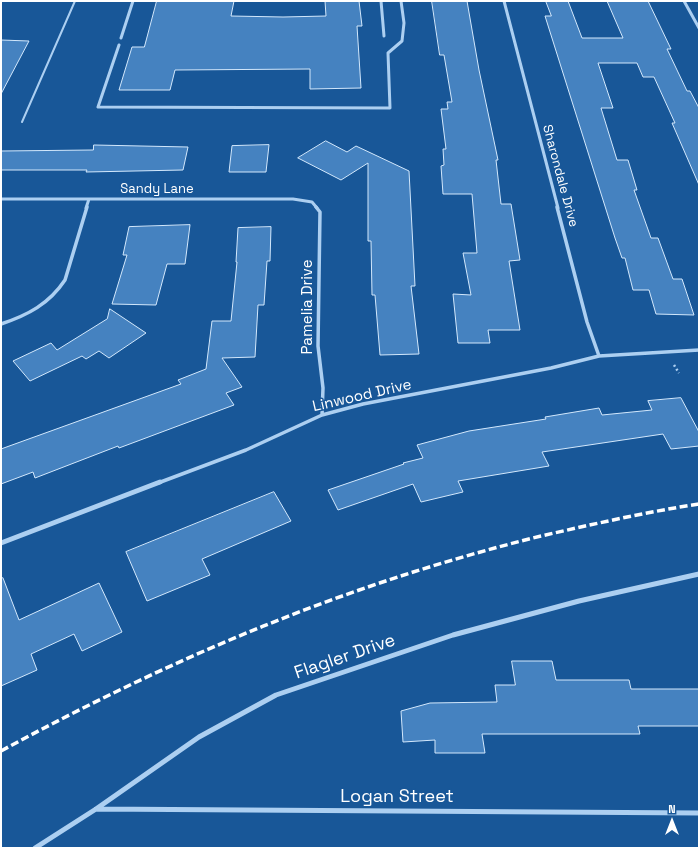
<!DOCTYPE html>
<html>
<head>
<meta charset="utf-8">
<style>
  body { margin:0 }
  #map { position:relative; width:700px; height:849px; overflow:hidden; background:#185798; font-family:"Space Grotesk",sans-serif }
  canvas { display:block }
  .frame { position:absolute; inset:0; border:2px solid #fff; pointer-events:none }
  .north { position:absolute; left:652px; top:801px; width:40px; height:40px; -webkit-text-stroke:3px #185798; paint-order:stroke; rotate:0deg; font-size:11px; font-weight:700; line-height:16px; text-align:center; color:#fff }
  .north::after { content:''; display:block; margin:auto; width:14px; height:18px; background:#fff; clip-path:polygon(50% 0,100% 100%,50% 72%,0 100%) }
</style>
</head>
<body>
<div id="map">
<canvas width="700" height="849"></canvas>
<div class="frame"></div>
<div class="north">N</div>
</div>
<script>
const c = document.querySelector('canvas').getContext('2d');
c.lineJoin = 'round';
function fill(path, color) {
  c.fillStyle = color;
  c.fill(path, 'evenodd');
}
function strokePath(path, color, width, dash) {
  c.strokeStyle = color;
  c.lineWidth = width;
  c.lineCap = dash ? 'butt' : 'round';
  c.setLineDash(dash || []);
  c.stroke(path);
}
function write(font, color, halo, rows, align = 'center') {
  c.font = font + ' "Space Grotesk",sans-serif';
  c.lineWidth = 3;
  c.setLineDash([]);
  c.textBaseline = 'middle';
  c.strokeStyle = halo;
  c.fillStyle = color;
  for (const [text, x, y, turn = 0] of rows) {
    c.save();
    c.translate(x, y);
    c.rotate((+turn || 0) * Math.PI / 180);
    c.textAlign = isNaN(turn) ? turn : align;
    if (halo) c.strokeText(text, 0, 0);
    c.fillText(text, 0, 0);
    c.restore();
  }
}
const building = new Path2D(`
  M157,1H234L231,16L283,17L326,16L325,1H359L362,26H357L361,88L310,89V69L175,70L170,90H119L132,47H144Z
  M432,1H467L479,70L498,160H496L501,204H511L520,260L509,261L520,330H488L490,343H458L453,294L471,295L463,253H477L472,194H443L441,166L444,165L443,149H446L441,109H448L447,102H452L444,55H440Z
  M546,1H568L582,38H623L607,1H648L671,49H667L687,91H690L699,108V185L672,123H675L654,77H643L637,63H598L613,108H601L617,160H628L637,190H634L651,238H658L673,279H682L694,315L656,314L649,290H633L625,258H622L615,238L545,16H551Z
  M1,40L29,41L1,94Z
  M326,141L347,152L356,146L409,171L415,286H411L419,354L380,355L375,295H372L371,241H368V163L341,180L298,158Z
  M94,145L188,147L183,170L86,172L87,170H1V151L93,150Z
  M269,145L266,172H229L232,146Z
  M190,225L185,264H167L156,305L112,304L127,255H123L129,227Z
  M271,227L270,261H267L264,305H258L255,357L222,358L242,387L226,393L234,405L119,448L118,446L35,478L33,472L1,484V449L181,384L178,380L206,369L212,321H231L237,262H236L238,228Z
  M110,309L146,333L109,358L99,351L86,359L82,356L30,381L13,361L51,343L57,350L107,319Z
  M681,398L699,432V446L671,449L663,434L542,452L549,466L458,481L463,492L421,502L413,484L338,510L328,490L404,464L403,463L423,458L417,445L469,431L546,419L545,417L599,408L602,415L652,410L648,401Z
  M274,492L291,521L202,559L210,575L147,601L126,552Z
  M3,578L19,620L99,583L122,632L82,651L74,634L31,654L37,670L1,686V579Z
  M512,661H552L556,680H629L631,689H699V726H638L640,734H482L485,753H435V740L403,742L401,711L430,703L497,702L495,685H515Z`);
fill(building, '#4582c0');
strokePath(building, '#d3e8fc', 1);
strokePath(new Path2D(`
  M674,365L679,373`), '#accff1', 2.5, [2, 2.5]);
strokePath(new Path2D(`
  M22,122L75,1`), '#accff1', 2);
strokePath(new Path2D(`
  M381,1L384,36
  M504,1L558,208
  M684,1L699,28
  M121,38L133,1
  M119,45L98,107L390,108L388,53L402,41L404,23L401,1
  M1,199H293L312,202L317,208
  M86,208L89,199`), '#accff1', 3);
strokePath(new Path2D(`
  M316,207L320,212L318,346L323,388L322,415
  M557,207L587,322L599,356
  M1,324C28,315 49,304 65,280L87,207
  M158,483L246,450L322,415L363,404L551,368L599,356L699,350`), '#accff1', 3.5);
strokePath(new Path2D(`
  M1,543L160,482
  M96,809L699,813
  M35,848L96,809L199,737L276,695L453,635L579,601L699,574`), '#accff1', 5);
strokePath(new Path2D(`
  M1,751C176,656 347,584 541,536C594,524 646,512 699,504`), '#fff', 3.5, [8, 3.5]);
write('13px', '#fff', '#185798', [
  ["Sharondale Drive",560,176,75],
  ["Sandy Lane",157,189]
]);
write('15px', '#fff', '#185798', [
  ["Pamelia Drive",308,307,-90],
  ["Linwood Drive",362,396,-13]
]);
write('18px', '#fff', '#185798', [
  ["Flagler Drive",345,657,-19],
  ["Logan Street",397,797]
]);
</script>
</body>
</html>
